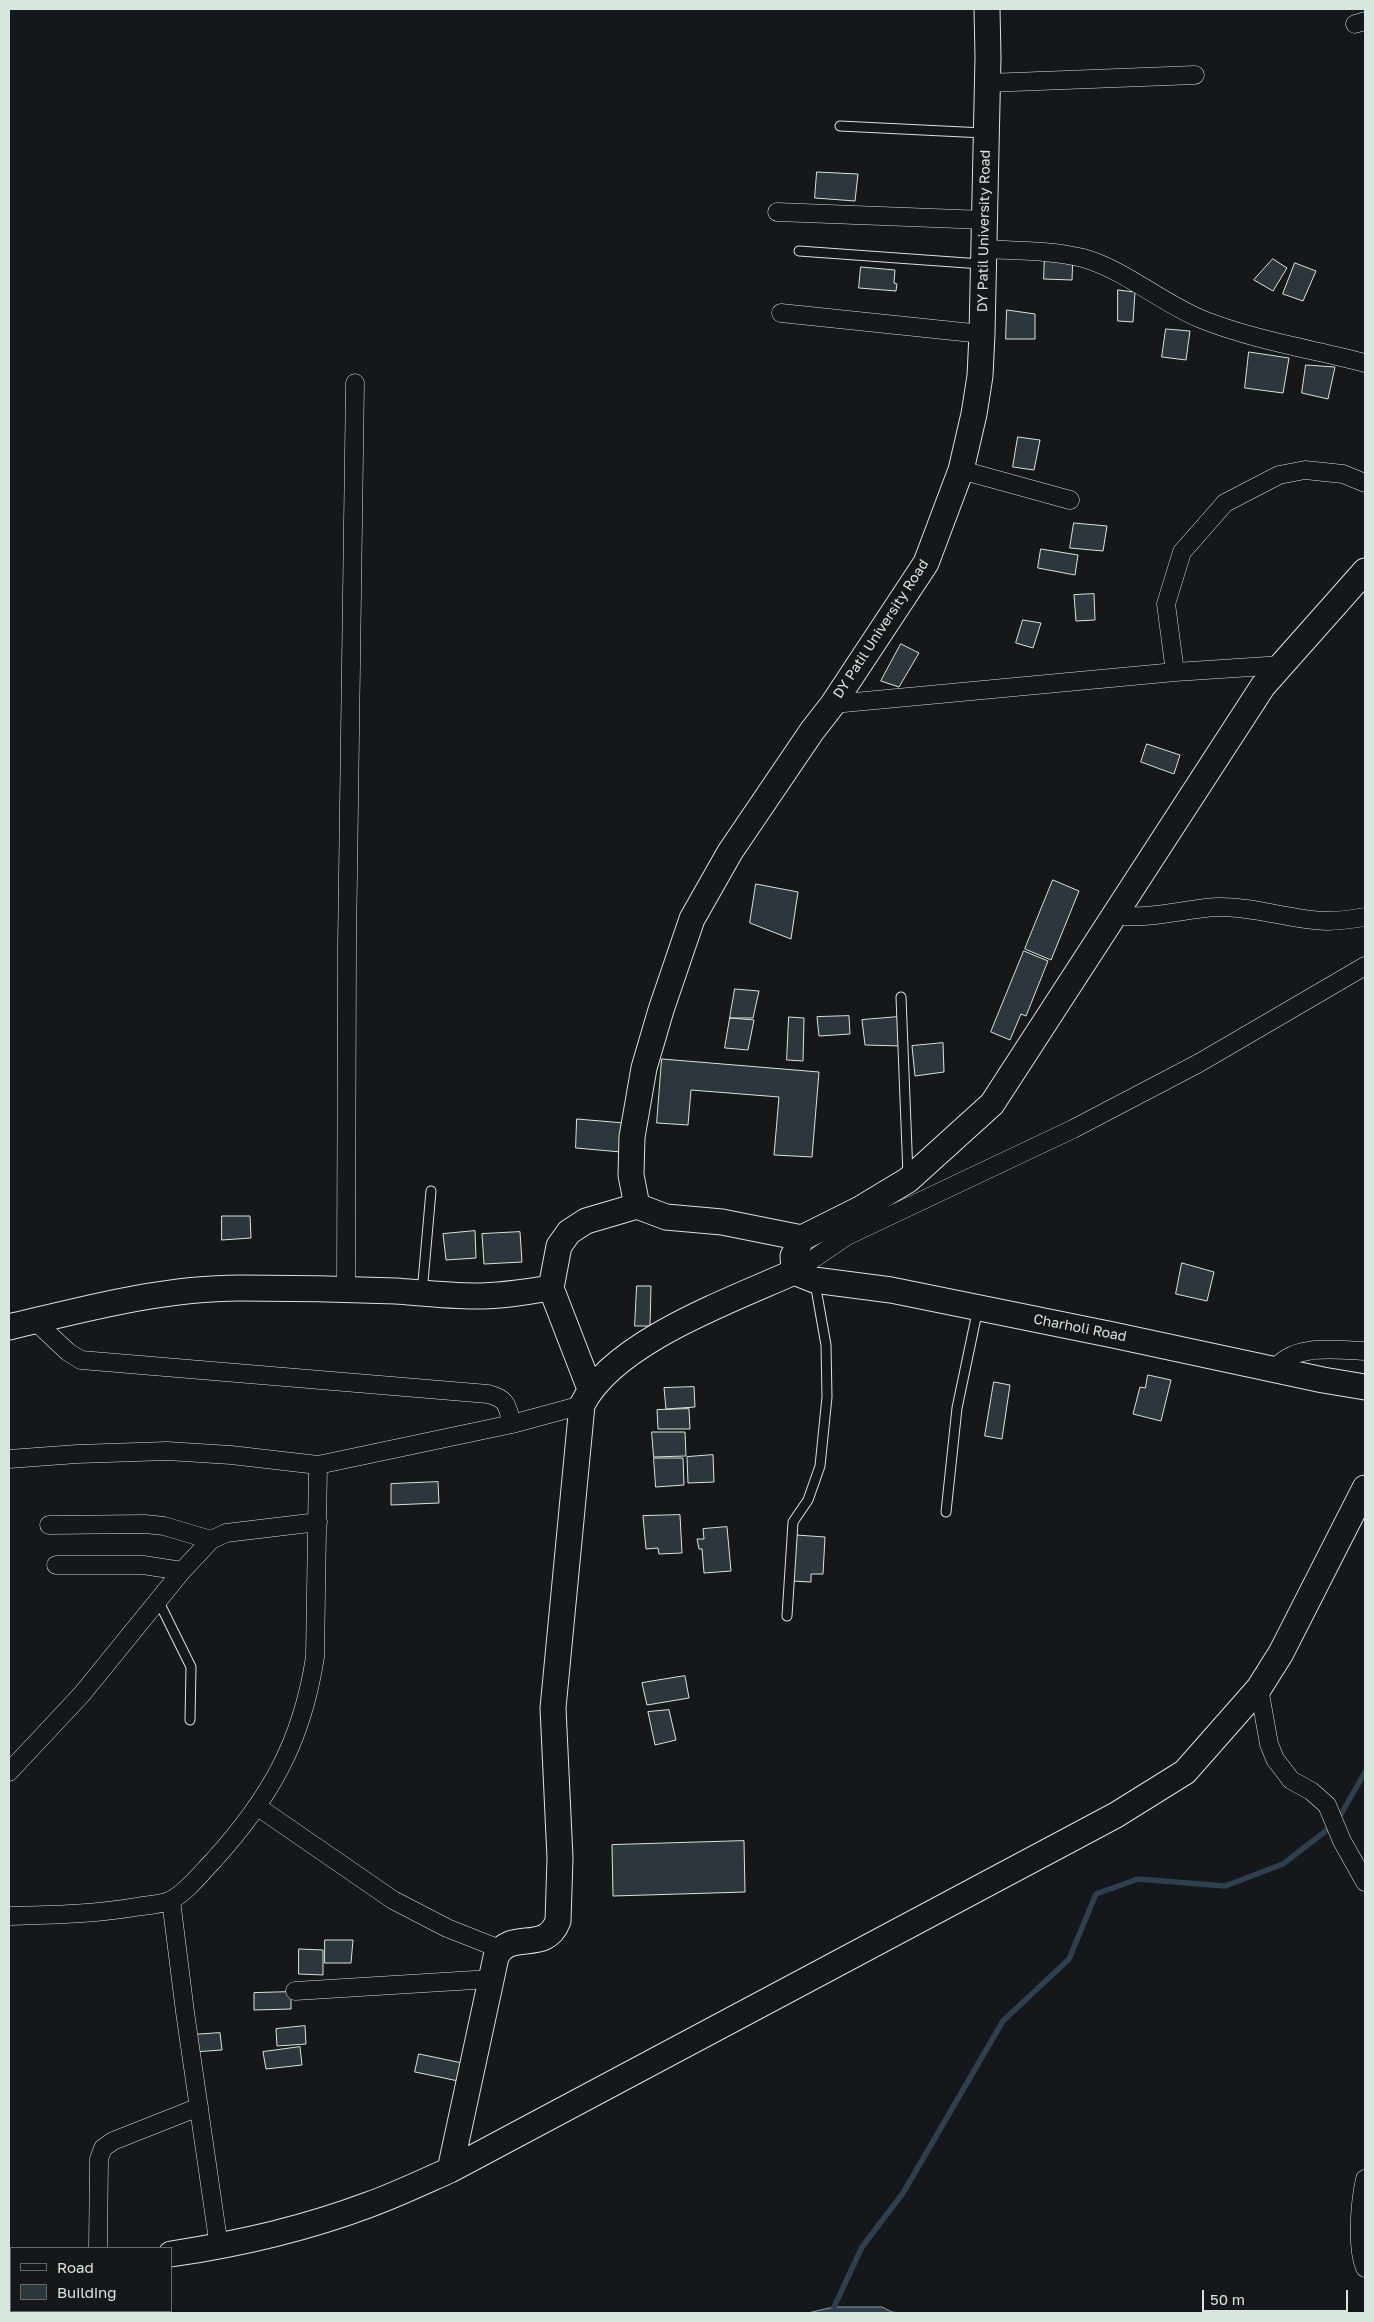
<!DOCTYPE html>
<html>
<head>
<meta charset="utf-8">
<style>
  body { margin:0 }
  #map { position:relative; width:1374px; height:2322px; overflow:hidden; background:#14181c; font-family:"Golos Text",sans-serif }
  canvas { display:block }
  .frame { position:absolute; inset:0; border:10px solid #d8e6dc; pointer-events:none }
  .legend { position:absolute; left:10px; top:2247px; width:162px; height:65px; box-sizing:border-box; background:#14181c; border:1px solid #626a69; margin:0; padding:6px 9px; list-style:none; font-size:15px; color:#d8e6dc }
  .legend li { display:flex; align-items:center; gap:10px; height:25px }
  .legend b { width:25px; border:1px solid #626a69 }
  .scale { position:absolute; left:1202px; top:2290px; width:146px; height:22px; box-sizing:border-box; border:2px solid #d8e6dc; border-top:0; padding-left:6px; font-size:15px; line-height:18px; white-space:nowrap; color:#d8e6dc; -webkit-text-stroke:4px #14181c; paint-order:stroke }
</style>
</head>
<body>
<div id="map">
<canvas width="1374" height="2322"></canvas>
<div class="frame"></div>
<ul class="legend">
<li><b style="height:6px;background:#14181c"></b>Road</li>
<li><b style="height:14px;background:#2c363c"></b>Building</li>
</ul>
<div class="scale">50 m</div>
</div>
<script>
const c = document.querySelector('canvas').getContext('2d');
c.lineJoin = 'round';
function fill(path, color) {
  c.fillStyle = color;
  c.fill(path, 'evenodd');
}
function strokePath(path, color, width, dash) {
  c.strokeStyle = color;
  c.lineWidth = width;
  c.lineCap = dash ? 'butt' : 'round';
  c.setLineDash(dash || []);
  c.stroke(path);
}
function write(font, color, halo, rows, align = 'center') {
  c.font = font + ' "Golos Text",sans-serif';
  c.lineWidth = 4;
  c.setLineDash([]);
  c.textBaseline = 'middle';
  c.strokeStyle = halo;
  c.fillStyle = color;
  for (const [text, x, y, turn = 0] of rows) {
    c.save();
    c.translate(x, y);
    c.rotate((+turn || 0) * Math.PI / 180);
    c.textAlign = isNaN(turn) ? turn : align;
    if (halo) c.strokeText(text, 0, 0);
    c.fillText(text, 0, 0);
    c.restore();
  }
}
const water = new Path2D(`
  M834,2307H882L892,2312L901,2313H808Z`);
fill(water, '#2f3f4d');
strokePath(water, '#939e99', 1);
strokePath(new Path2D(`
  M834,2307L862,2247L903,2193L1003,2021L1069,1959L1096,1894L1138,1879L1225,1886L1283,1864L1336,1823L1365,1772`), '#2f3f4d', 5.5);
const building = new Path2D(`
  M817,172L858,174L855,201L815,198Z
  M1045,253L1073,254L1072,280L1044,279Z
  M1273,259L1287,268L1273,291L1254,280Z
  M1295,263L1316,271L1303,301L1283,294Z
  M861,267L895,270L894,283L897,284L896,291L859,288Z
  M1118,290L1135,292L1133,322L1118,321Z
  M1007,310L1035,314V339H1006Z
  M1166,329L1190,331L1186,360L1162,357Z
  M1249,352L1289,358L1283,393L1245,388Z
  M1306,365L1335,367L1328,399L1302,393Z
  M1018,437L1040,440L1034,470L1013,467Z
  M1074,523L1107,526L1103,551L1070,548Z
  M1041,549L1078,555L1075,575L1038,568Z
  M1094,594L1095,620L1076,621L1074,595Z
  M1023,620L1041,623L1033,648L1016,643Z
  M901,644L919,653L899,687L881,681Z
  M1147,744L1180,755L1174,774L1141,762Z
  M1053,880L1079,891L1051,960L1025,949Z
  M756,884L798,892L791,939L750,923Z
  M1024,951L1048,961L1026,1016L1021,1014L1010,1040L991,1032Z
  M735,989L759,991L753,1018H730Z
  M849,1016L850,1034L819,1036L817,1017Z
  M789,1017L804,1018L803,1061L787,1060Z
  M898,1017L901,1046L865,1045L862,1020Z
  M730,1018L754,1020L748,1050L725,1048Z
  M943,1043L944,1072L915,1076L912,1046Z
  M662,1059L819,1072L812,1157L774,1155L779,1097L691,1090L688,1125L657,1123Z
  M577,1119L624,1123L621,1152L576,1148Z
  M222,1216H250L251,1238L222,1240Z
  M475,1231L476,1258L446,1260L443,1234Z
  M520,1232L522,1262L484,1264L482,1234Z
  M1182,1263L1214,1272L1207,1301L1176,1294Z
  M637,1286H651L650,1326H635Z
  M1148,1375L1171,1380L1161,1421L1133,1414L1140,1387L1145,1388Z
  M994,1382L1010,1385L1002,1439L985,1436Z
  M694,1387L695,1407L666,1409L664,1388Z
  M689,1409L690,1429H658L657,1410Z
  M652,1432H685L686,1456L654,1457Z
  M713,1455L714,1482L688,1483L687,1457Z
  M654,1458H683L684,1485L656,1487Z
  M438,1482L439,1503L391,1505V1484Z
  M680,1515L682,1553L659,1554L658,1548L646,1549L643,1516Z
  M727,1527L731,1571L704,1573L702,1549H699L697,1539H704L703,1529Z
  M796,1535L825,1537L823,1574H811V1582L792,1581Z
  M685,1676L689,1698L647,1705L642,1683Z
  M669,1710L676,1740L655,1745L648,1712Z
  M744,1841L745,1892L613,1896L612,1845Z
  M325,1940H353L351,1963H325Z
  M299,1949L323,1950V1975L299,1974Z
  M291,1992V2009L254,2010V1993Z
  M305,2026L306,2044L277,2046L276,2029Z
  M220,2033L222,2050L193,2052L191,2035Z
  M300,2047L302,2065L266,2069L263,2052Z
  M419,2054L467,2064L463,2082L415,2072Z`);
fill(building, '#2c363c');
strokePath(building, '#d8e6dc', 1);
const lane = new Path2D(`
  M840,126L984,133
  M799,251L981,264
  M901,997L908,1175
  M422,1293L431,1191
  M946,1512L957,1408L978,1308
  M158,1600L191,1667L190,1720
  M787,1616L793,1522L808,1500L820,1466L827,1397L826,1345L815,1283`);
const street = new Path2D(`
  M1355,24L1365,21
  M987,83L1195,75
  M777,212L985,220
  M984,249C1017,251 1051,250 1083,258C1125,270 1160,302 1201,319C1253,340 1311,349 1365,363
  M781,313L982,334
  M961,470L1070,500
  M1175,672L1166,604L1182,552L1225,503L1279,475L1305,470L1343,474L1365,483
  M833,704L1175,672L1282,665
  M1114,915C1150,920 1182,909 1217,907C1254,906 1290,920 1327,921C1340,921 1353,919 1365,917
  M794,1272L847,1236L1073,1129L1199,1063L1365,966
  M346,1290L347,945L355,383
  M35,1321L68,1352L81,1360L488,1394C508,1399 507,1406 512,1424
  M1275,1370C1291,1343 1337,1350 1365,1351
  M9,1459L77,1454L167,1451L231,1455L318,1465L512,1424L582,1405
  M49,1525L145,1524L164,1526L211,1540
  M56,1565H143L182,1571
  M1259,1688L1269,1744L1275,1759L1291,1780L1311,1791L1327,1805L1342,1841L1365,1882
  M9,1772L82,1694L182,1571L211,1540L226,1533L318,1522
  M258,1807L393,1900L447,1928L500,1949
  M171,1900L185,2012L219,2247
  M9,1916C53,1915 97,1914 142,1906C151,1905 163,1904 171,1900C186,1893 202,1872 213,1861C270,1798 302,1742 315,1657L318,1465
  M295,1991L491,1979
  M1365,2179C1360,2201 1356,2247 1365,2268
  M98,2248L99,2159L103,2148L113,2141L199,2107`);
const secondary = new Path2D(`
  M637,1206L631,1175L632,1137L644,1068L661,1010L692,919L730,852L812,731L833,704L926,563L961,470L974,414L980,376L982,334L988,57L987,9
  M794,1272L793,1256L802,1238L860,1209L908,1180L992,1104L1263,686L1365,571
  M794,1272L814,1280L891,1290L1113,1335L1323,1380L1365,1387
  M551,1288L559,1246L569,1232L586,1221L637,1206L666,1217L722,1222L802,1238
  M9,1327C85,1309 162,1288 240,1288C292,1288 344,1289 396,1291C422,1293 449,1296 475,1296C501,1296 526,1292 551,1288L590,1389
  M450,2170L496,1957C510,1928 545,1955 558,1921L560,1858L553,1708L582,1405C613,1342 732,1300 794,1272
  M171,2254C239,2244 304,2229 368,2205C396,2195 423,2182 450,2170L1116,1815L1185,1772L1259,1688L1281,1653L1365,1488
  M9,2268H11`);
strokePath(lane, '#d8e6dc', 11);
strokePath(street, '#d8e6dc', 19);
strokePath(secondary, '#d8e6dc', 27);
strokePath(lane, '#14181c', 9);
strokePath(street, '#14181c', 18);
strokePath(secondary, '#14181c', 25);
write('14px', '#d8e6dc', '#14181c', [
  ["DY Patil University Road",984,231,-89],
  ["DY Patil University Road",881,629,-57],
  ["Charholi Road",1080,1328,11]
]);
</script>
</body>
</html>
